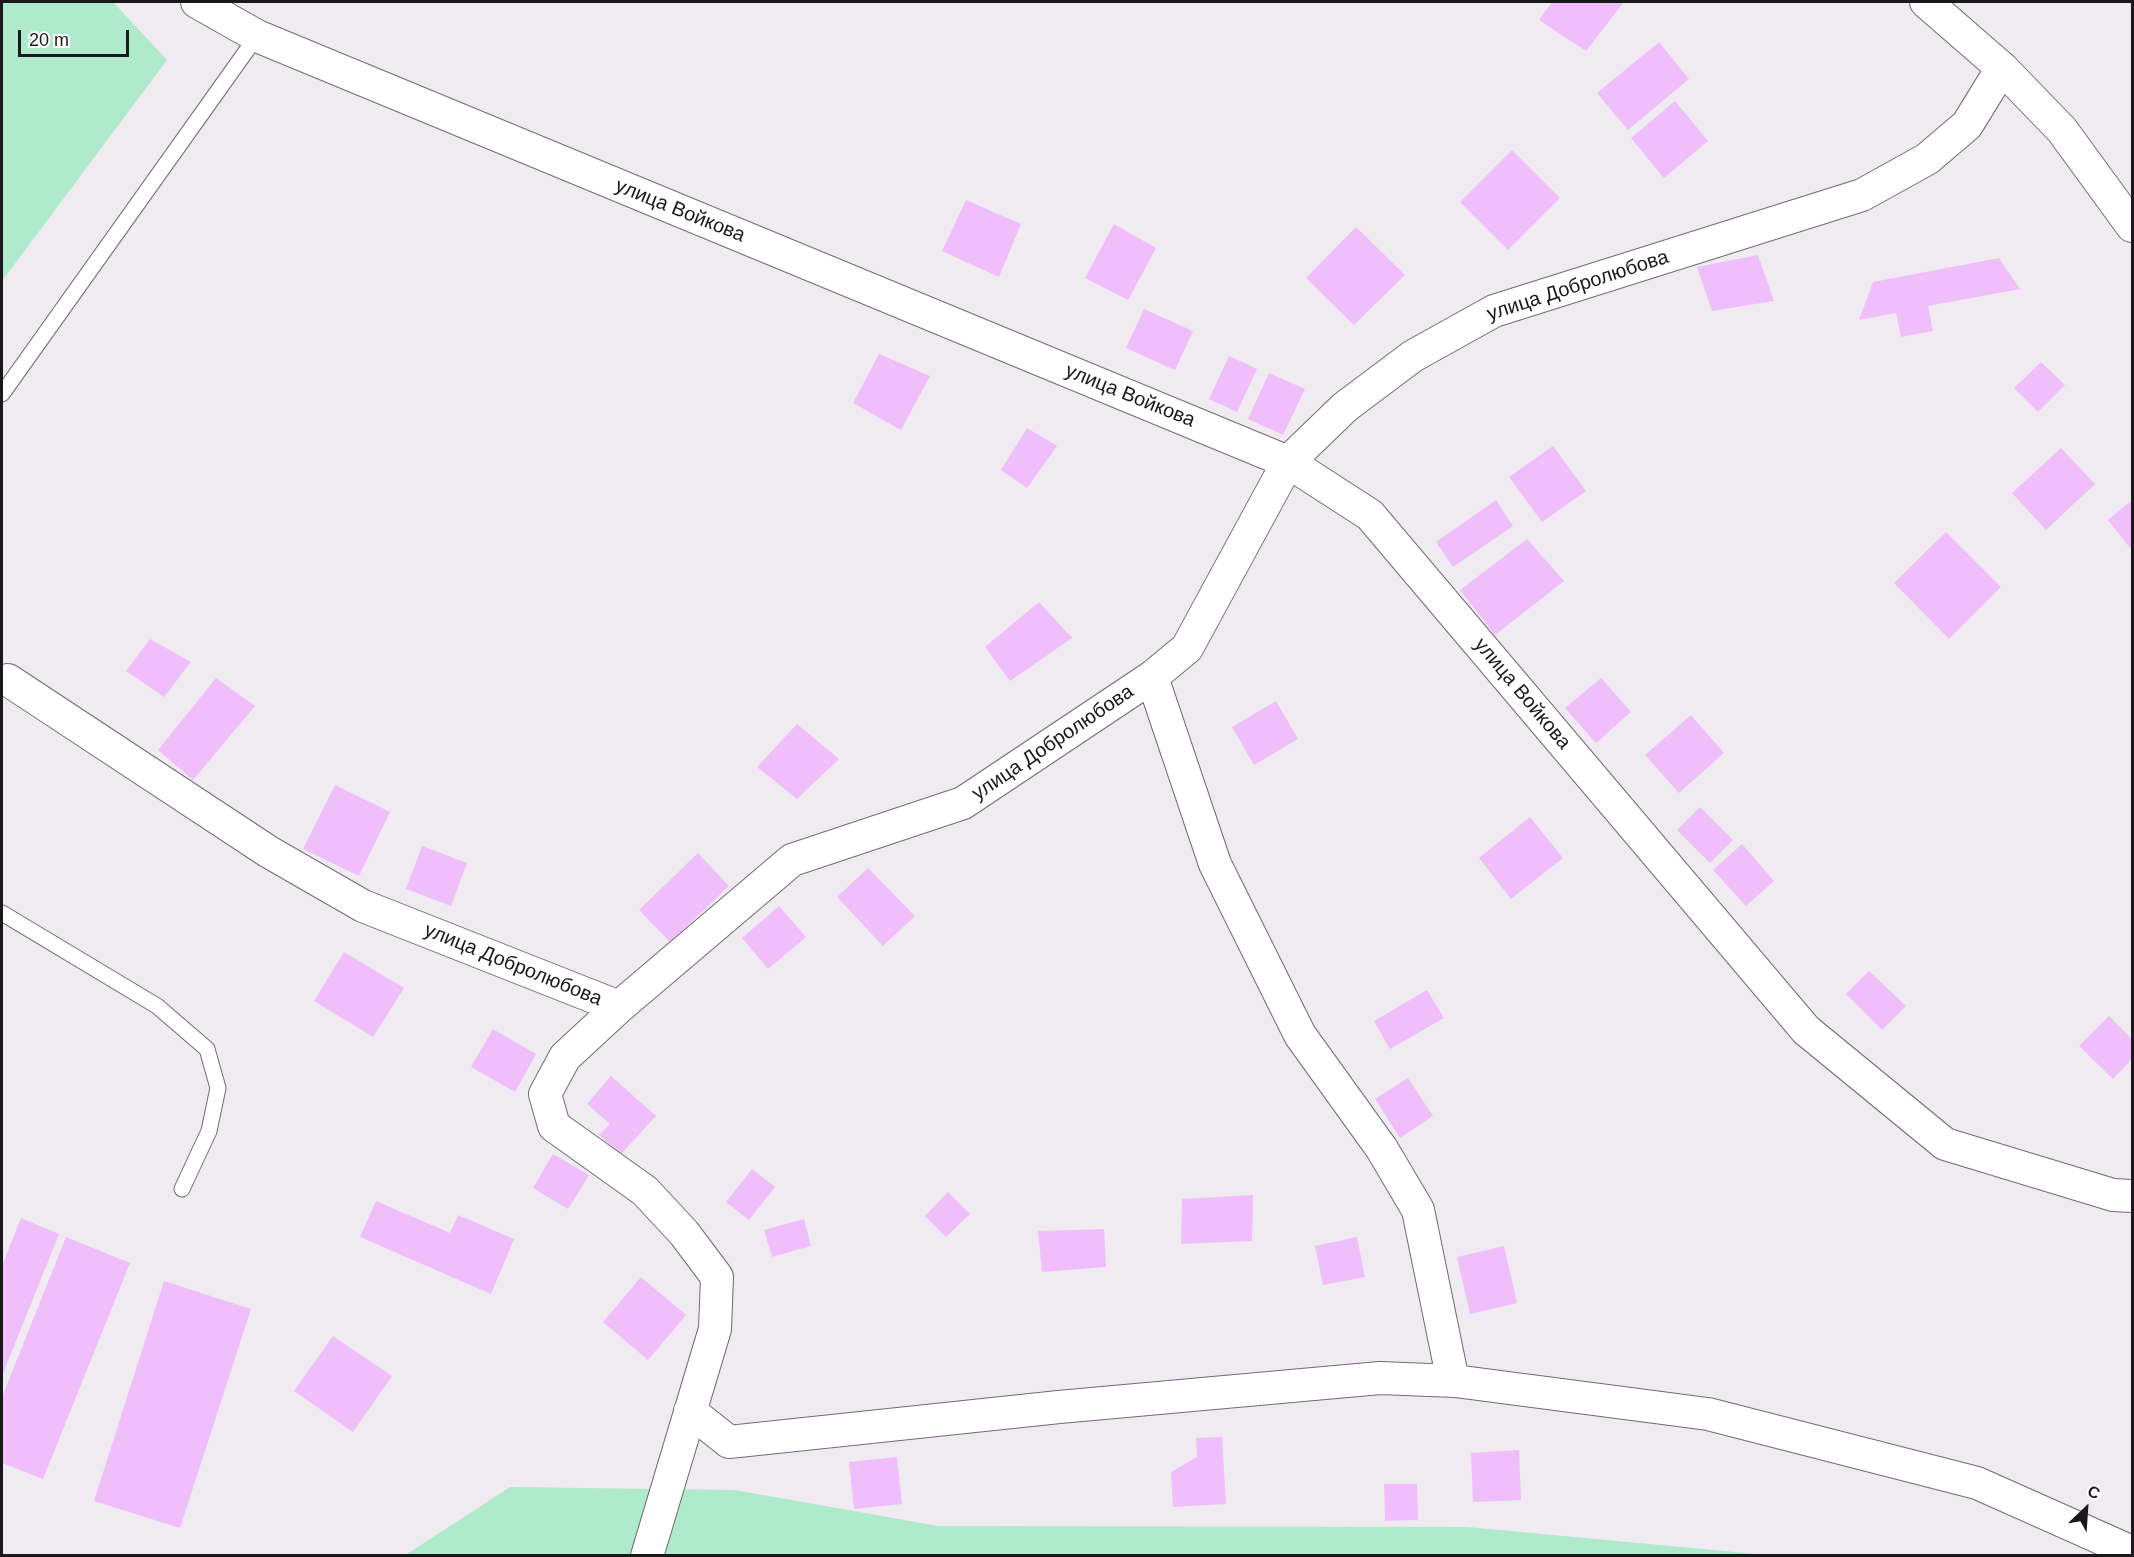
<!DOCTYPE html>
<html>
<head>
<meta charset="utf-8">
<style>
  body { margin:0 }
  #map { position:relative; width:2134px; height:1557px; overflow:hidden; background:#efebf0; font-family:Helvetica,sans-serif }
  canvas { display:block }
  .frame { position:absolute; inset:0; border:3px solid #1a181a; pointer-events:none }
  .north { position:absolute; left:2056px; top:1479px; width:60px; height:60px; -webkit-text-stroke:4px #fff; paint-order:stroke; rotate:25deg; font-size:16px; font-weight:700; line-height:24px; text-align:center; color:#1a181a }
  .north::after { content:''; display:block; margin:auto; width:21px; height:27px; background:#1a181a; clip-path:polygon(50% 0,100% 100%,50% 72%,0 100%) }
  .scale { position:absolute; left:18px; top:30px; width:111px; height:27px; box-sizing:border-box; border:3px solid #1a181a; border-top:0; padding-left:8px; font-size:18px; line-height:21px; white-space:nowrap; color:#1a181a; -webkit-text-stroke:4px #fff; paint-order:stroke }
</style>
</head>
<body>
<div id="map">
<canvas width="2134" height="1557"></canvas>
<div class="frame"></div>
<div class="north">С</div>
<div class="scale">20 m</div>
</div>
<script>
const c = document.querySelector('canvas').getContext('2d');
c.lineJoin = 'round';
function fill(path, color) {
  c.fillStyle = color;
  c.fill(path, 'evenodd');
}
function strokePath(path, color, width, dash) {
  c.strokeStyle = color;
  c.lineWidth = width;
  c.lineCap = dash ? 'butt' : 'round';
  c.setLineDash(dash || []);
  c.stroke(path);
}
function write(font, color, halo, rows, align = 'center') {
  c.font = font + ' Helvetica,sans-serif';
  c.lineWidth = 4.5;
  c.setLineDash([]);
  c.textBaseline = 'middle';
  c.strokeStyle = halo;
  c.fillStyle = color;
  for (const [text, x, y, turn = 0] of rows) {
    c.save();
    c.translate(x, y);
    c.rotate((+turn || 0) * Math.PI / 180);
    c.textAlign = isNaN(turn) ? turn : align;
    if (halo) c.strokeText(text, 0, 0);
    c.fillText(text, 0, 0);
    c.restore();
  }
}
fill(new Path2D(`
  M2,2H113L167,60L2,281Z
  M510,1487L735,1490L938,1526L1467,1527L1767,1555L404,1556Z`), '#afeacc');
fill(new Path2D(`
  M1552,2H1624L1586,51L1539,20Z
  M1659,42L1689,79L1628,130L1597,93Z
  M1675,101L1708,141L1664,178L1631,138Z
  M1512,150L1560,198L1508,250L1460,202Z
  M966,200L1021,224L999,277L942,251Z
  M1114,224L1156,248L1128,300L1085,278Z
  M1356,227L1405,275L1354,325L1306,278Z
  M1758,255L1774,301L1712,311L1697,267Z
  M1999,258L2020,289L1928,306L1933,331L1901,337L1896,313L1859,320L1873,282Z
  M1144,309L1193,331L1175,370L1126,348Z
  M879,354L930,376L901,430L853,403Z
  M1229,356L1257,369L1237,412L1209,399Z
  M2041,362L2065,385L2038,412L2014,388Z
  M1269,373L1305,389L1283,435L1248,419Z
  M1027,428L1057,446L1027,488L1001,470Z
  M1553,446L1586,491L1542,522L1509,477Z
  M2061,448L2095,484L2046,530L2012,493Z
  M1496,500L1513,526L1453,567L1436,542Z
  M2132,500V546L2130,548L2108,520Z
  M1946,532L2001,587L1949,639L1894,583Z
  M1527,539L1564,581L1495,635L1460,590Z
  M1039,602L1072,638L1010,681L985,647Z
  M150,639L191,662L164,697L126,671Z
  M216,678L255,706L193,780L158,750Z
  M1601,678L1631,712L1596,743L1565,708Z
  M1276,701L1298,739L1254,765L1232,727Z
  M1691,715L1724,753L1679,793L1645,755Z
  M797,724L839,759L797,799L757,767Z
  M335,785L390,812L359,876L303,849Z
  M1700,807L1733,840L1710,863L1677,830Z
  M1530,817L1563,858L1511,899L1479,858Z
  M1742,844L1774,881L1746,906L1713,870Z
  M422,846L467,863L451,906L406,889Z
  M698,853L729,886L670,942L639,910Z
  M868,868L915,916L883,946L837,897Z
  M779,906L806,937L768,969L742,938Z
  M344,952L404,988L373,1037L314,1001Z
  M1869,971L1906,1006L1882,1030L1846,994Z
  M1427,990L1444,1018L1390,1049L1374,1021Z
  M2109,1016L2132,1039V1059L2113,1079L2079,1046Z
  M493,1029L536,1054L515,1092L471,1067Z
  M611,1076L656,1116L621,1154L599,1135L610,1124L587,1104Z
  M1408,1078L1433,1116L1400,1138L1375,1099Z
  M553,1154L589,1175L568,1209L533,1188Z
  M752,1169L775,1187L749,1220L726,1202Z
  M948,1192L970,1214L946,1237L925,1216Z
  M1253,1195L1252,1241L1181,1244L1182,1199Z
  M376,1201L450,1233L458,1215L514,1239L491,1294L360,1237Z
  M21,1218L59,1234L2,1376V1266Z
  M804,1219L811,1246L772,1257L764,1230Z
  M1104,1229L1106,1267L1042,1272L1038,1231Z
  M66,1237L130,1263L43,1479L2,1463V1397Z
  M1357,1237L1365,1277L1323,1285L1315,1246Z
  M1504,1246L1517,1303L1470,1314L1457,1257Z
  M641,1277L686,1315L648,1360L603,1322Z
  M164,1281L251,1309L180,1528L94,1501Z
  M333,1336L392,1376L353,1432L294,1391Z
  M1222,1437L1226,1504L1173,1507L1171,1472L1197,1457L1196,1438Z
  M1519,1450L1521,1500L1473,1502L1471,1453Z
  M897,1457L902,1504L854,1509L849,1462Z
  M1384,1484H1417L1418,1520L1385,1521Z`), '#f0bffb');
const service = new Path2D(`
  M2,394L257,36
  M2,913L157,1006L207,1049L218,1088L209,1131L182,1189`);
const minor = new Path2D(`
  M197,2L257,36L1288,462L1370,515L1806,1030L1945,1144L2113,1195L2132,1196
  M1926,2L2002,68L2062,130L2132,226
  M1152,677L1215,864L1300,1035L1382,1149L1418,1210L1453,1381
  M8,680L269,852L363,906L619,1007L792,860L963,803L1152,677L1187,648L1288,462L1345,407L1413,356L1494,311L1862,195L1927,159L1967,125L2002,68
  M619,1007L565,1057L545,1094L554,1126L645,1191L684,1233L717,1277L715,1329L647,1556
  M690,1411L729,1442L1059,1407L1380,1378L1455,1381L1708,1414L1977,1483L2132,1552`);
strokePath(service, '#706c71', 17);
strokePath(minor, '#706c71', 34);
strokePath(service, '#fff', 15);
strokePath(minor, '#fff', 32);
write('20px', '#1a181a', '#fff', [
  ["улица Войкова",680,211,22],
  ["улица Добролюбова",1578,286,-18],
  ["улица Войкова",1130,396,22],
  ["улица Войкова",1522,694,50],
  ["улица Добролюбова",1053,743,-34],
  ["улица Добролюбова",513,965,22]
]);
</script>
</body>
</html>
